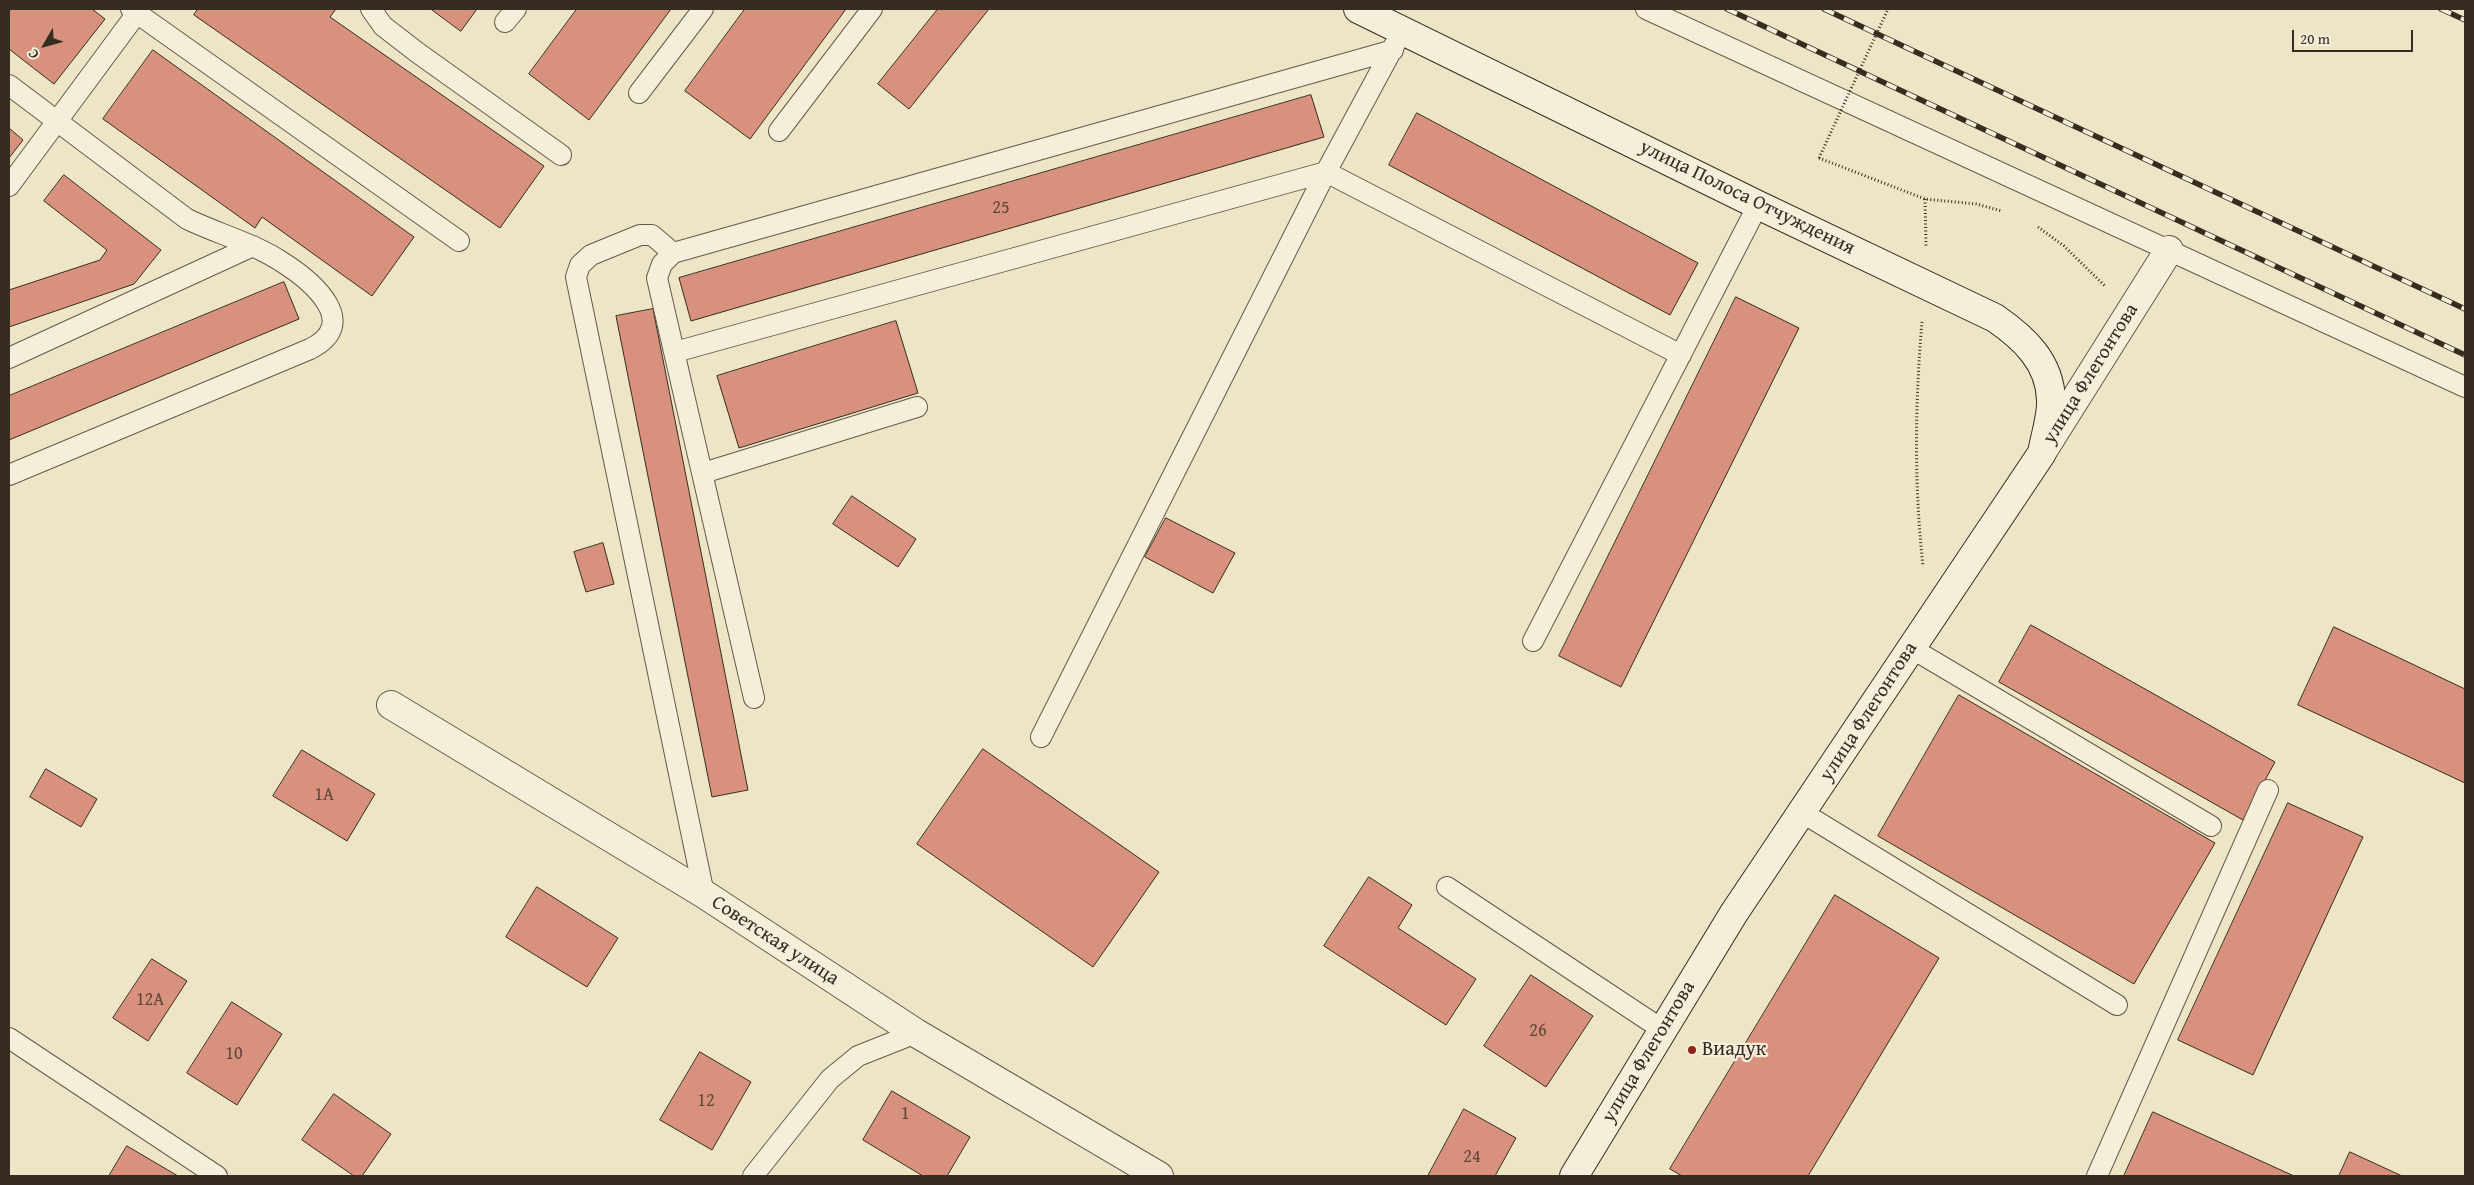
<!DOCTYPE html>
<html>
<head>
<meta charset="utf-8">
<style>
  body { margin:0 }
  #map { position:relative; width:2474px; height:1185px; overflow:hidden; background:#eee5c6; font-family:"Gentium Book Plus",serif }
  canvas { display:block }
  .frame { position:absolute; inset:0; border:10px solid #372c20; pointer-events:none }
  .north { position:absolute; left:20px; top:20px; width:50px; height:50px; -webkit-text-stroke:4px #f4eeda; paint-order:stroke; rotate:232deg; font-size:14px; font-weight:700; line-height:20px; text-align:center; color:#372c20 }
  .north::after { content:''; display:block; margin:auto; width:18px; height:22px; background:#372c20; clip-path:polygon(50% 0,100% 100%,50% 72%,0 100%) }
  .scale { position:absolute; left:2292px; top:30px; width:121px; height:22px; box-sizing:border-box; border:2px solid #372c20; border-top:0; padding-left:6px; font-size:15px; line-height:18px; white-space:nowrap; color:#372c20; -webkit-text-stroke:4px #f4eeda; paint-order:stroke }
</style>
</head>
<body>
<div id="map">
<canvas width="2474" height="1185"></canvas>
<div class="frame"></div>
<div class="north">С</div>
<div class="scale">20 m</div>
</div>
<script>
const c = document.querySelector('canvas').getContext('2d');
c.lineJoin = 'round';
function fill(path, color) {
  c.fillStyle = color;
  c.fill(path, 'evenodd');
}
function strokePath(path, color, width, dash) {
  c.strokeStyle = color;
  c.lineWidth = width;
  c.lineCap = dash ? 'butt' : 'round';
  c.setLineDash(dash || []);
  c.stroke(path);
}
function write(font, color, halo, rows, align = 'center') {
  c.font = font + ' "Gentium Book Plus",serif';
  c.lineWidth = 4.5;
  c.setLineDash([]);
  c.textBaseline = 'middle';
  c.strokeStyle = halo;
  c.fillStyle = color;
  for (const [text, x, y, turn = 0] of rows) {
    c.save();
    c.translate(x, y);
    c.rotate((+turn || 0) * Math.PI / 180);
    c.textAlign = isNaN(turn) ? turn : align;
    if (halo) c.strokeText(text, 0, 0);
    c.fillText(text, 0, 0);
    c.restore();
  }
}
const building = new Path2D(`
  M9,9H92L105,19L54,84L9,49Z
  M198,9H336L330,17L544,166L500,228L194,15Z
  M431,9H477L461,31Z
  M577,9H671L589,120L529,74Z
  M745,9H846L750,139L685,91Z
  M938,9H989L909,109L878,84Z
  M153,50L414,237L372,296L262,217L255,228L103,119Z
  M1311,95L1324,137L691,321L679,278Z
  M1417,113L1698,263L1670,315L1389,165Z
  M9,128L23,140L9,158Z
  M64,175L161,250L134,284L9,327V290L100,260L107,250L44,201Z
  M284,282L299,319L9,440V396Z
  M1736,297L1799,328L1621,687L1559,656Z
  M653,309L748,790L712,797L616,316Z
  M896,321L918,393L739,448L717,376Z
  M852,496L916,539L898,567L833,524Z
  M1166,518L1235,553L1213,593L1145,557Z
  M603,543L614,584L586,592L574,552Z
  M2031,625L2275,762L2243,820L1999,682Z
  M2334,627L2465,689V783L2298,705Z
  M1959,695L2215,843L2134,984L1878,836Z
  M983,749L1159,872L1093,967L917,844Z
  M302,750L375,794L347,841L273,796Z
  M46,769L97,799L81,827L30,797Z
  M2288,803L2363,837L2253,1075L2178,1040Z
  M1369,877L1412,905L1398,928L1476,979L1446,1025L1324,946Z
  M537,887L618,938L587,987L506,937Z
  M1835,895L1939,958L1808,1176H1682L1670,1169Z
  M152,959L187,981L148,1041L113,1018Z
  M1531,975L1593,1016L1546,1087L1484,1046Z
  M232,1002L282,1034L237,1105L187,1073Z
  M700,1052L751,1082L712,1150L660,1120Z
  M892,1091L970,1137L947,1176H923L863,1140Z
  M334,1094L391,1134L362,1176H354L302,1140Z
  M1464,1109L1516,1138L1495,1176H1428Z
  M2153,1112L2294,1176H2124Z
  M127,1146L178,1176H109Z
  M2350,1152L2402,1176H2339Z`);
fill(building, '#d7917d');
strokePath(building, '#372c20', 1);
const service = new Path2D(`
  M131,9L459,241
  M371,9L383,26L418,53L561,155
  M1646,9L2465,387
  M505,22L516,9
  M9,85L187,219C218,234 253,243 282,262C312,281 362,323 310,349L9,475
  M639,93L703,9
  M779,131L872,9
  M9,186L140,9
  M673,253L652,235H640L591,255L580,265L576,277L704,894
  M675,352L1326,172L1681,355
  M9,358L253,246
  M703,473L917,407
  M1533,641L1758,205
  M1911,648L2211,826
  M754,698L657,278L662,264L673,253L1393,50
  M1041,737L1326,172L1395,44
  M1803,813L2117,1005
  M1447,887L1663,1030
  M9,1038L217,1176
  M753,1176L830,1079L858,1056L916,1033
  M2097,1176L2268,790`);
const minor = new Path2D(`
  M2044,449L2169,250`);
const tertiary = new Path2D(`
  M391,705L704,894L916,1033L1159,1176`);
const secondary = new Path2D(`
  M1358,9L1758,205L1995,318C2024,338 2050,362 2051,400C2052,416 2045,436 2042,453L1734,913L1574,1176`);
strokePath(service, '#655a4a', 22);
strokePath(minor, '#655a4a', 30);
strokePath(tertiary, '#655a4a', 30);
strokePath(secondary, '#372c20', 30);
strokePath(new Path2D(`
  M1819,158L1925,199L1976,204L2002,211
  M1925,199L1926,246
  M2038,227L2064,246L2106,287
  M1922,322C1915,403 1914,485 1923,566`), '#372c20', 3, [1, 2.5]);
strokePath(service, '#f4eeda', 20);
strokePath(minor, '#f4eeda', 28);
strokePath(tertiary, '#f4eeda', 28);
strokePath(secondary, '#f4eeda', 28);
const rail = new Path2D(`
  M1727,9L2465,355
  M1824,9L2465,309
  M2441,9L2465,20`);
strokePath(rail, '#372c20', 5.5);
strokePath(rail, '#f4eeda', 4, [11]);
strokePath(new Path2D(`
  M1819,158L1888,9`), '#372c20', 3, [1, 2.5]);
for (const [x, y, r, color] of [
  [1692,1050,5,"#8f2418"]
]) {
  const dot = new Path2D();
  dot.arc(x, y, r, 0, 2 * Math.PI);
  c.fillStyle = color;
  c.fill(dot);
  strokePath(dot, '#f4eeda', 2);
}
write('18px', '#5f4537', null, [
  ["25",1001,208],
  ["1А",324,795],
  ["12А",150,1000],
  ["26",1538,1031],
  ["10",234,1054],
  ["12",706,1101],
  ["1",905,1114],
  ["24",1472,1157]
]);
write('20px', '#372c20', '#f4eeda', [
  ["улица Полоса Отчуждения",1747,198,26],
  ["улица Флегонтова",2091,374,-58],
  ["улица Флегонтова",1869,712,-57],
  ["Советская улица",775,941,33],
  ["улица Флегонтова",1649,1052,-59]
]);
write('20px', '#372c20', '#f4eeda', [
  ["Виадук",1702,1050]
], 'left');
</script>
</body>
</html>
